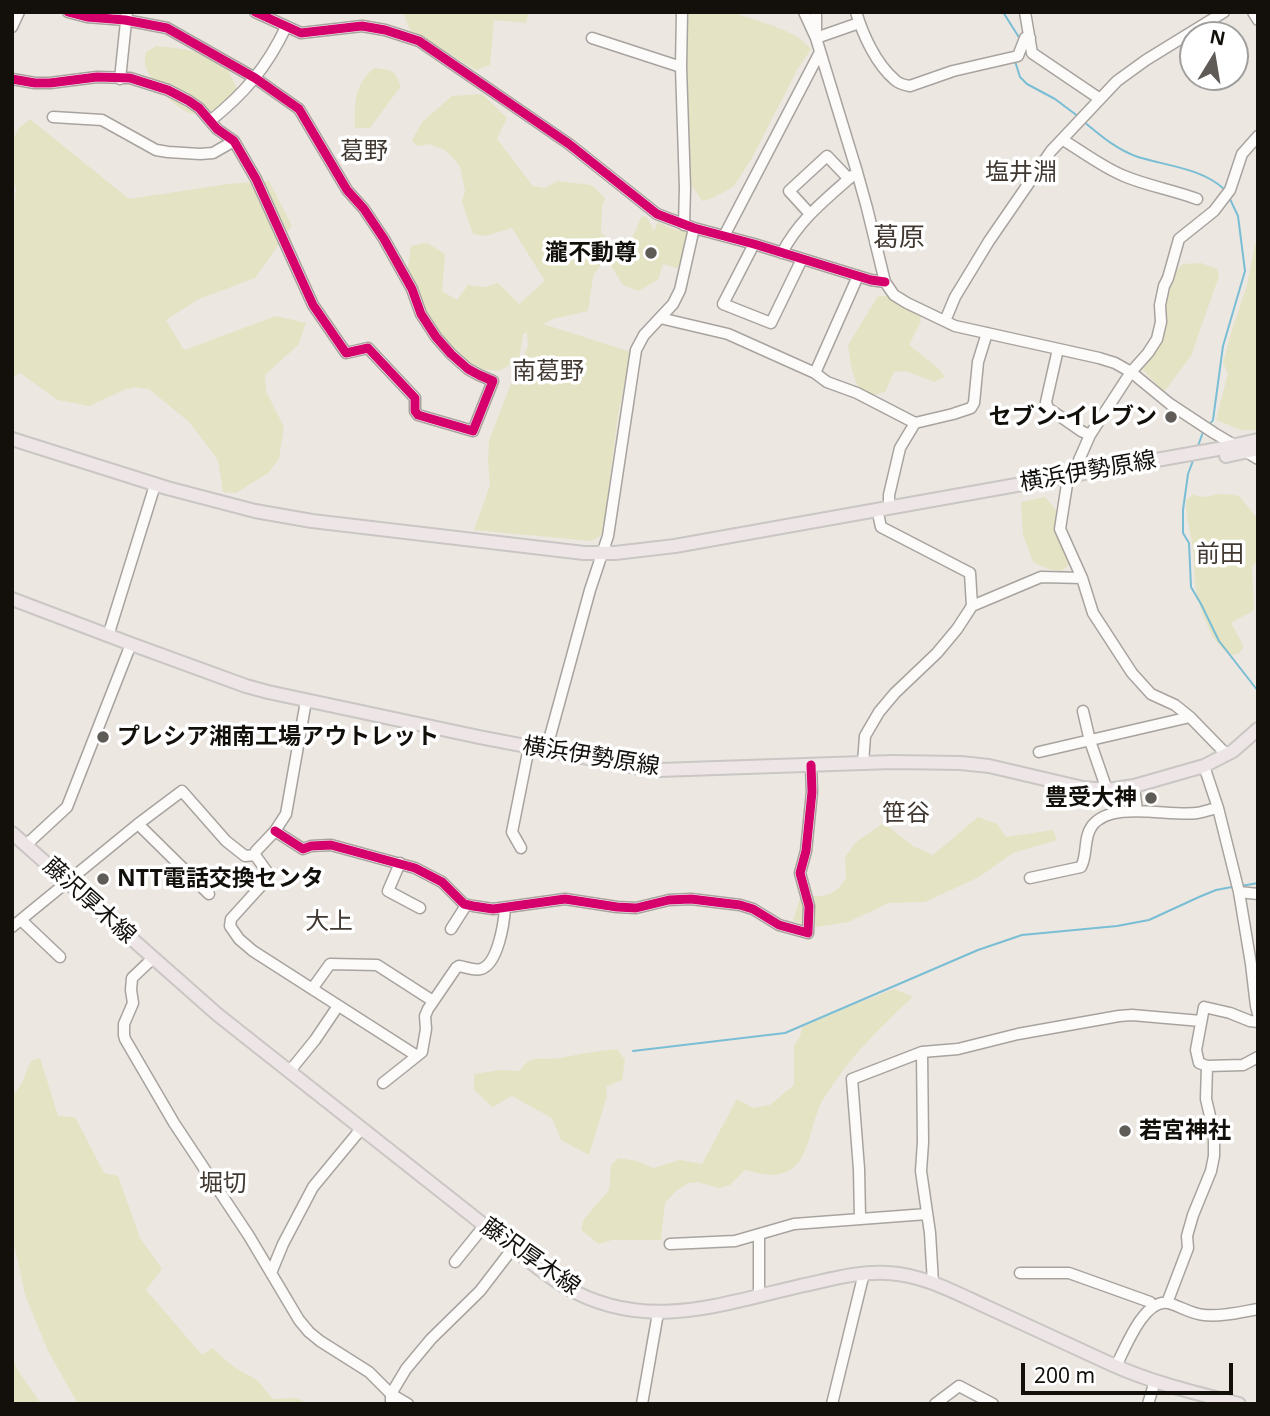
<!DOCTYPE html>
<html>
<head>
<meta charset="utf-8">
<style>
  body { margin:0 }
  #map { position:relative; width:1270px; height:1416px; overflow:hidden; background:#ede7e1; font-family:"Noto Sans",sans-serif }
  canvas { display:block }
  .frame { position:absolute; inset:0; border:14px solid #13100c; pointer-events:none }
  .north { position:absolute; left:1179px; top:21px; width:70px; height:70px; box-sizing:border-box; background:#fff; border:2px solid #a19f9e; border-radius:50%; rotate:11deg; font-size:19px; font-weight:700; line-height:28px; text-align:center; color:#13100c }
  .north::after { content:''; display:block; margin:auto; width:24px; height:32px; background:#5f5b57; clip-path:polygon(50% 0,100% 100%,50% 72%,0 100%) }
  .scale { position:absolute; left:1021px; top:1363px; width:212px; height:32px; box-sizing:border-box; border:4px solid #13100c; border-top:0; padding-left:9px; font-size:21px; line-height:24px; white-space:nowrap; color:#13100c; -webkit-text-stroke:5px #fff; paint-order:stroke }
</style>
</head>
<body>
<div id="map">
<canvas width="1270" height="1416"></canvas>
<div class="frame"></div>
<div class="north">N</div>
<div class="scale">200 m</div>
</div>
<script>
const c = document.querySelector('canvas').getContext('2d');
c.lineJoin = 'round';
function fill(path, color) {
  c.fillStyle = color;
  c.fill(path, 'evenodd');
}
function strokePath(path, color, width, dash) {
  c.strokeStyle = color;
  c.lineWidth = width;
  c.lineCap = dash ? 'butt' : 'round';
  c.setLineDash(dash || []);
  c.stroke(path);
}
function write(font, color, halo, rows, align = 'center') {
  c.font = font + ' "Noto Sans","Noto Sans JP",sans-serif';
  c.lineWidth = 7;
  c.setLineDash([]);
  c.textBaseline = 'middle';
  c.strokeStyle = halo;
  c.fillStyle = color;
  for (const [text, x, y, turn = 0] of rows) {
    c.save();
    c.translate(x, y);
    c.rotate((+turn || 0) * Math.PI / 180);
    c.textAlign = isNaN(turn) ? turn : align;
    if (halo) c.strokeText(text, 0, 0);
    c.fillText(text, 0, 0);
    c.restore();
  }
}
fill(new Path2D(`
  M403,12H529L526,23L494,20L490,65L476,70L410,30Z
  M689,12H731L738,14C762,23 794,29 811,49L797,70L752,158L734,186L713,198L702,201L689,181L682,68Z
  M156,46C175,48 212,51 225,66C230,73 234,83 238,90C226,101 213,115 195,114C178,113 148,80 145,64C144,61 146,55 146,52Z
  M374,68C391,70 394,69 401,86L370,128H355C355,102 353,87 374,68Z
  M482,94L507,118L497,139L533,186L545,188L558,181L591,185L605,198L602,207L601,233L617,245L627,249L642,216L647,217L654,231L658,222L673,229L688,232L680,269L663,264L658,280L638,291L623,285L606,258L593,276L588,311L553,319L543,324L631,352L618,415L603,531L600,536L592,541L474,530L490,485L488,460L489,440L513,379L528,346L527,332L523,334L519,360L499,371L480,369L448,351L431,326L419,295L407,272L411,246L427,243L445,254L442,291L457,300L468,285L485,287L498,283L519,304L545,281L512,228L486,236L473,234L462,202L465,191L460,166L445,150L429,144L417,146L412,140L423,121L452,96Z
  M30,119L129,199L228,184L269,181L292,226L255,278L197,300L166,320L184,350L276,316L306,323L298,345L265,375L266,391L284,427L279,459L268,473L236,493L223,492L218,460L189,422L149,389L135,387L126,389L89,406L58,400L20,373L12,377V223L16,189L12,175V141L19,128Z
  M1258,244V430H1241L1216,420L1228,373L1223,363L1231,333L1247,285L1255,245Z
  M1201,263L1217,269L1219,276L1191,356L1164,392L1142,369L1158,345L1166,315L1164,307L1168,287L1175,271L1183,264Z
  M878,296H889L900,305L920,315L921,321L909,345L938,368L945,377L934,382L906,371L894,372L885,392C880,393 874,396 869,395C853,392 850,358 848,345Z
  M1193,494C1204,500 1210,495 1221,494C1227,494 1233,495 1239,496L1258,519V560L1252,567L1254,610L1231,623L1244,647L1239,653L1232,655C1211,647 1198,604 1195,584C1194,573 1195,561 1193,550C1191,533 1186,518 1186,501Z
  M1045,497C1070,527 1072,527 1068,566L1061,571L1048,569L1033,562L1023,535L1021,502Z
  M978,817L997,824L1006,837L1053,830L1057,840L1013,853L979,877L925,902L889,903L848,922L817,927L793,921L801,894C822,898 834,898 846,878L845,857L856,842L884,823L913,846L933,855Z
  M894,989L913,997C880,1027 848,1059 824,1098C812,1116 810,1154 795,1166C778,1180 764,1174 745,1170L730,1185L719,1188L698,1182L688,1183L676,1191L665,1203L661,1240H612L599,1244L581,1230L584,1219L609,1190L611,1165L618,1158L637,1161L653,1168L680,1160L702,1164L737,1099L753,1108L770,1105L794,1085V1045L800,1037L802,1027L846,1008Z
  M617,1049L625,1060L622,1080L606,1087L607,1096L589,1155L561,1140L552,1118L512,1096L492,1107L474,1090V1074L500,1070L520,1071C531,1052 545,1061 561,1058C579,1054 597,1051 617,1049Z
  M40,1058L58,1116L75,1117L104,1173L118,1176L140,1238L162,1269L146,1290L202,1355L212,1348L234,1367L257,1380L273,1399L296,1398L310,1404H78L48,1351L25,1295L12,1234V1096C25,1083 23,1076 31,1061Z
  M12,1357L17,1369L41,1404H12Z`), '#e4e3c4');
strokePath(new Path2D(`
  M1003,12L1020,39L1019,41
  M1015,61L1020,77L1027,84L1055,99L1079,117
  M1083,121C1100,135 1117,150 1138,157C1167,166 1201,168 1224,189
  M1209,425L1213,420L1223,346L1245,271L1238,216L1229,197
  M1198,446L1203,432
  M1194,458L1188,474L1183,510V533L1189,543L1191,587L1201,604L1219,641L1258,691
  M1241,886L1258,883
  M633,1051L785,1033L978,950L1022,935L1117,926L1149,920L1199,897L1216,890L1232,887`), '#79bed4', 2);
const minor = new Path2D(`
  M255,12L301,33L362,26L385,30L419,41L569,144L657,214L694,228L754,244L871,280L885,282
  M682,12L681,67L685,188L684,225
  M804,12L816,38L857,172L867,208L885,282L894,295L907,303L955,326L1099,358L1115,363L1131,372L1170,404L1214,433L1258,459
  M816,12V38L859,23
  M856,12C863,35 876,64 895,80C899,84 904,85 910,86L953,71L1018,56L1025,38H1030
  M1025,12L1032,53L1100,99
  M1253,12L1258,20
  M12,27L19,12
  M592,38L681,67
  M12,79L35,83H50L97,77L130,78L168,90L189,101L199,108L217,129L234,141L256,179L313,305L346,353L368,348L415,398V411L418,415L473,431L493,381L479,375L468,369L451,354L436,337L421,314L412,289L384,239L364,209L347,190L299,109L255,78L167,28L125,20L87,17L68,12
  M120,79L127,12
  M53,117L102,120L156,150L168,152L200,154L213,153L234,141
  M210,121C245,93 267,67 286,27
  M1063,140C1083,152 1102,167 1124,176C1148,186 1173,190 1197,199
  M810,214L789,191L827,156L849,179
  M724,236L820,52
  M754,244L723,304L771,323L802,259
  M782,253C799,220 825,200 852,176
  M660,318L728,334L815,373L827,382L857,393L915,423L953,414L971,408L974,403L978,362L987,333
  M945,321L955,297L989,241L1051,151L1117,81L1146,60L1224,12
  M1058,349L1046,402L1048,408L1081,431L1090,435
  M815,373L858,276
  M1077,474L1079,460L1090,435L1131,372L1148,353L1157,339L1161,322L1160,305L1164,286L1168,278L1179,239L1214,211L1230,190L1242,154L1258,136
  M1067,484L1060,529L1082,578L1093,613L1132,673L1151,694L1175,705L1190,717L1227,755
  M889,508V495L900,448L915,423
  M972,606L1041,577L1082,578
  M108,636L155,485
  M1083,711L1090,741L1107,790
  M546,751L590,590L608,536L636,350L644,335L673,304L680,290L694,228
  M1039,752L1190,717
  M863,763L865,736L879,712L895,693L937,653L957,629L972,606L970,573L881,527L879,518
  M1204,766L1218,808L1239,892L1251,964L1256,1006L1258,1014
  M1134,786L1137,811
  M138,824L209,894
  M275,831L303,849L311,846L331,845L415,868L442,882L464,904L473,906L493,909L565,899L617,907L636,908L669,900L691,899L740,905L753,909L779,925L808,933L809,906L800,873L806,851L812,792L811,765
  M26,845L67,807L131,644
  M521,848L512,832L529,747
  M255,855L270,876L231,919L230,926L239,939L253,951L417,1056
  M400,863L388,891L420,908
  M1030,878L1081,867C1088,854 1083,838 1092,826C1111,800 1169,817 1197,813C1204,812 1211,809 1218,808
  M1239,892L1258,894
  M21,920L60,957
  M12,927L138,824L182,791L226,841L245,856L255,855L256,851L275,831L286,814L306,701
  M451,929L465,907L464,904
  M152,959L132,978L131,990L133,1003L124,1024V1035L125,1039L174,1123L249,1236L299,1320L309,1332L320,1341L369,1372L391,1394L408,1404
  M312,989L330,964L377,965L433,1001
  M922,1052L923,1142L921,1171L930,1233L933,1283
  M1207,1066L1199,1063L1196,1050L1204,1007L1230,1013L1250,1021L1258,1022
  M289,1072L315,1040L338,1006
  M383,1083L422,1052L426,1029L425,1016L428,1009L456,968L459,966C466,967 474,971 481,969C498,964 504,923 505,908
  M860,1219L859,1169L852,1079L922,1052L958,1049L1018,1034L1119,1016L1132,1015L1201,1021
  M759,1235V1295
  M670,1244L735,1241L794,1224L927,1214
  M455,1262L484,1226
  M271,1273L283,1244L313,1187L361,1129
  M1020,1273H1069L1150,1302L1153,1306
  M1167,1303L1188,1248L1187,1236L1193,1215L1211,1171L1214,1156V1133L1206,1099L1207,1066L1243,1065L1258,1057
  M1116,1366C1125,1349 1144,1298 1168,1303C1180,1306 1191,1314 1204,1315C1221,1317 1241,1312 1258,1309
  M391,1404V1394L406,1369L431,1339L480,1291L513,1248
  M642,1404L658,1313
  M832,1404L864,1273
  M935,1404L959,1386L993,1404
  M1148,1404L1155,1381`);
const major = new Path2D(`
  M12,439L167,488L255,511L312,521L584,553H615L675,546L1218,449L1258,440
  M1226,456L1258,449
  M12,599L131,644L246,686L268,692L479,737L640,768L659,770L892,762L961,763L989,766L1083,788L1107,790L1134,786L1204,766L1233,751L1258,729
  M12,833L218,1015L513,1248C529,1261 546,1275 564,1286C644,1333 717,1305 800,1286C829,1280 858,1271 888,1273C924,1275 956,1293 987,1307C1029,1326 1071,1346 1113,1365C1153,1383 1196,1393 1239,1404`);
strokePath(minor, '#a8a39e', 13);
strokePath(major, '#c9c6c4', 16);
strokePath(minor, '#fcfbfa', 10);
strokePath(major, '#eee5e6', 12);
strokePath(new Path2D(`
  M255,12L301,33L362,26L385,30L419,41L569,144L657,214L694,228L754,244L871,280L885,282
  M12,79L35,83H50L97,77L130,78L168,90L189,101L199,108L217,129L234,141L256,179L313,305L346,353L368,348L415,398V411L418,415L473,431L493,381L479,375L468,369L451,354L436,337L421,314L412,289L384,239L364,209L347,190L299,109L255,78L167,28L125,20L87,17L68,12
  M275,831L303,849L311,846L331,845L415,868L442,882L464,904L473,906L493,909L565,899L617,907L636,908L669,900L691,899L740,905L753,909L779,925L808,933L809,906L800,873L806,851L812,792L811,765`), '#d6006c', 9);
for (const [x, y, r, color] of [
  [651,253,7,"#5f5b57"],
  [1171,417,7,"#5f5b57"],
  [103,737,7,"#5f5b57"],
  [1151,798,7,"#5f5b57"],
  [103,879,7,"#5f5b57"],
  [1125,1131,7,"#5f5b57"]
]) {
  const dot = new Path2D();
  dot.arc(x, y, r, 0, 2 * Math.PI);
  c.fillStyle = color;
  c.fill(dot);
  strokePath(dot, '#fff', 2.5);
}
write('bold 23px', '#13100c', '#fff', [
  ["瀧不動尊",637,253],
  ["セブン-イレブン",1157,417],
  ["プレシア湘南工場アウトレット",117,737,"left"],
  ["豊受大神",1137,798],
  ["NTT電話交換センタ",117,879,"left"],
  ["若宮神社",1139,1131,"left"]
], 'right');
write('23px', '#13100c', '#fff', [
  ["横浜伊勢原線",1088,472,-10],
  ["横浜伊勢原線",591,757,9],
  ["藤沢厚木線",89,901,42],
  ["藤沢厚木線",530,1257,35]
]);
write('24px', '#413931', '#fff', [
  ["葛野",364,152],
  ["塩井淵",1021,173],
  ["南葛野",548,372],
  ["前田",1220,555],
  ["笹谷",906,814],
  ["大上",329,922],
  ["堀切",223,1184]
]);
write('26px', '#413931', '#fff', [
  ["葛原",899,239]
]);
</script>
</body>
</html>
